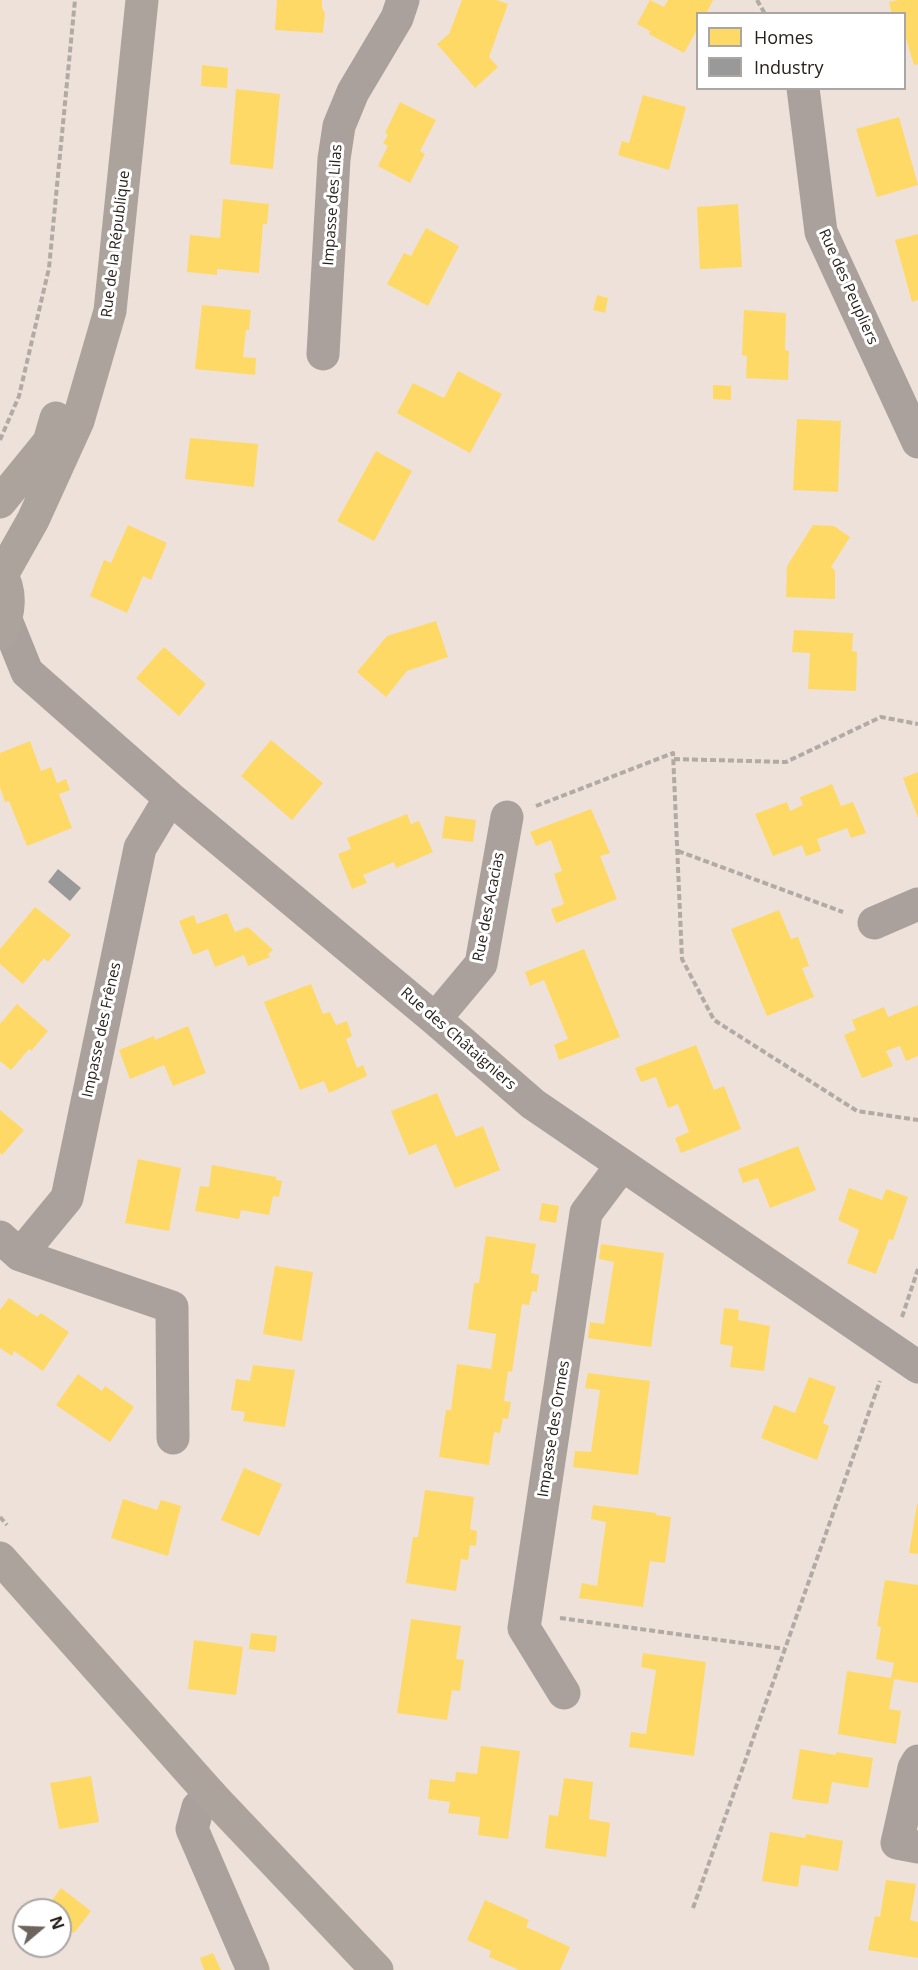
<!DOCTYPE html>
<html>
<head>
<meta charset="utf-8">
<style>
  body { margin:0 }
  #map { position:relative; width:918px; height:1970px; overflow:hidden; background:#ede1da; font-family:"Open Sans",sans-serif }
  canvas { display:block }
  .legend { position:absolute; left:696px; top:12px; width:210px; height:78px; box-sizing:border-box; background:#fff; border:2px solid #a9a6a4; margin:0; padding:8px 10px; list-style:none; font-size:18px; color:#29211c }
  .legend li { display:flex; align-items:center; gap:12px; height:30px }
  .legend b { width:30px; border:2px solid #a9a6a4 }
  .north { position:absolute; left:12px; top:1898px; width:60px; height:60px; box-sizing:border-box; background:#fff; border:2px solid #a9a6a4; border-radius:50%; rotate:71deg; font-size:16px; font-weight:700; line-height:24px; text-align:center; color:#29211c }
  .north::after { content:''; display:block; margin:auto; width:21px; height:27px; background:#6e645e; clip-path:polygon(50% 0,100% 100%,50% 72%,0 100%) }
</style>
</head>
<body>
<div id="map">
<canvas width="918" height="1970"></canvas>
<ul class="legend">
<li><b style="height:16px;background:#ffd966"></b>Homes</li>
<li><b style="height:16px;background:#999"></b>Industry</li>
</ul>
<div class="north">N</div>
</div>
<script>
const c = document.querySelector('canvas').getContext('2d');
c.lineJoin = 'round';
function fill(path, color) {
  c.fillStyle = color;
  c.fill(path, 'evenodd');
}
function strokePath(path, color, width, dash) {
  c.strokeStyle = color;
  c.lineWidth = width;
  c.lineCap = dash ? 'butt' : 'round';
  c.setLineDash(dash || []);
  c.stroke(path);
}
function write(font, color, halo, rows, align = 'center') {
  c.font = font + ' "Open Sans",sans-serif';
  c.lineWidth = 6;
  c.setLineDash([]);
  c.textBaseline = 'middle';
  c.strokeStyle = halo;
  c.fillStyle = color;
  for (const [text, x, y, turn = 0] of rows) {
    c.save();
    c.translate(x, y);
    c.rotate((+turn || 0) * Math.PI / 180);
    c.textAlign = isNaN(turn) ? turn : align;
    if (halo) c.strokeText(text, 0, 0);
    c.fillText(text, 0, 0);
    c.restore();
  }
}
fill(new Path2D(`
  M277,0H322V8L325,13L323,33L275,30Z
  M462,0H496L508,4L489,57L498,67L475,88L437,44L449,34Z
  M650,0L664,7L668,0H713L706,14H698V28L684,53L649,34L650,31L637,24Z
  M898,0H918V64L914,65L904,32V14H892L889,2Z
  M202,65L228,68L227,88L201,86Z
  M236,89L280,94L273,169L230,164Z
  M643,95L686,107L669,170L618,155L622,141L629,143Z
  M400,102L436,120L420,151L425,154L410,183L378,166L388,146L383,143L388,135L385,133Z
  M899,117L918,185L877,197L856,129Z
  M223,199L269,204L267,224H263L259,273L217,269V275L187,272L190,235L220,238Z
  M738,204L742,267L700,269L697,207Z
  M426,228L459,246L428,306L387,284L404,253L411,256Z
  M918,234V300L912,302L895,240Z
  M597,295L608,298L605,313L593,310Z
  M202,305L251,310L249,330H246L243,357L256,358L255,375L195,369Z
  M744,310L786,313L785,350L789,351L788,380L746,378L747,356L742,355Z
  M458,371L502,394L470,453L397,413L413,383L444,398Z
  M713,385L731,386V400L713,399Z
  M797,419L841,421L838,492L793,490Z
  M190,438L258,444L254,487L185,479Z
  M376,451L412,471L374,541L337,521Z
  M128,525L167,543L151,580L143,576L127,613L90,596L104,560L111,563Z
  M813,525L834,526L850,537L831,567L835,570V599L786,597L787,566Z
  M436,621L448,657L407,671L386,697L357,672L387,636Z
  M794,630L853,633L852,651L857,652L856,691L808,689L810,653L792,652Z
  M164,647L206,684L179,716L136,678Z
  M271,740L323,783L292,820L241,776Z
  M30,741L41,771L51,767L57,783L66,779L70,790L59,794L72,828L27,846L9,801L5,802L0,787V753Z
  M918,772V818L903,778Z
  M832,784L841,806L853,802L866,833L851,838L847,828L817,839L821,851L806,856L802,845L773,856L755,814L787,802L790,811L803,805L800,797Z
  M591,809L610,853L600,856L617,899L556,923L551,909L564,904L554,874L562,871L551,840L536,846L530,832Z
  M407,814L411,824L419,821L433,852L396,868L394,862L363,875L367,883L352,889L338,854L351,849L347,838Z
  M445,816L476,820L473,842L442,838Z
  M35,907L71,935L48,962L44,958L23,984L0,964V949Z
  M779,910L791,939L798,937L809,966L802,968L814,997L767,1016L731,929Z
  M227,913L235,932L248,927L273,950L268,954L270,957L248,966L244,955L215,967L208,949L193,955L179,921L194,915L197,924Z
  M584,949L620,1037L559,1060L554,1045L568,1039L544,980L530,986L525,972Z
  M311,984L323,1014L330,1012L336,1025L347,1021L352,1036L346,1039L357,1068L363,1065L367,1076L329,1093L324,1081L300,1090L264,1002Z
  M17,1004L48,1031L31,1051L29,1049L11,1070L0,1061V1024Z
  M918,1005V1056L906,1061L900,1046L886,1051L893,1066L862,1078L844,1035L856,1030L852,1020L884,1007L888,1017Z
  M188,1026L206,1073L173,1086L164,1065L130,1079L119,1050L154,1036L155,1040Z
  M696,1045L714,1090L724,1086L741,1129L681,1153L675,1138L689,1132L678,1104L668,1108L656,1077L641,1082L635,1068Z
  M437,1093L456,1137L483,1126L500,1170L455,1188L436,1144L409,1155L391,1111Z
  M0,1110L24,1130L2,1155L0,1153Z
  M798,1146L816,1190L770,1208L758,1178L743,1183L738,1169Z
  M138,1159L181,1168L169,1231L125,1223Z
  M212,1165L276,1177V1180L282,1181L279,1197L273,1196L269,1215L241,1210L239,1219L195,1211L200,1186L209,1187Z
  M849,1188L882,1200L886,1189L908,1197L893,1240L889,1239L876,1274L847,1263L859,1230L838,1220Z
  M542,1203L559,1206L556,1223L539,1220Z
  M486,1236L536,1244L531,1273L539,1275L537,1292L532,1291L529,1305L522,1304L512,1372L508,1371L504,1401L511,1402L508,1419L503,1418L500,1433L494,1432L489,1465L439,1457L446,1410H451L457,1364L491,1369L496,1334L468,1329L474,1283H479Z
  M601,1244L664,1253L651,1347L588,1338L590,1322L604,1324L614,1262L599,1259Z
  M275,1266L313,1272L302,1341L263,1334Z
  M9,1298L37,1317L41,1313L69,1332L43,1371L14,1351L12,1356L0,1348V1310Z
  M724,1308L739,1310L738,1320L770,1326L764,1371L730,1367L733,1346L720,1344Z
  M253,1365L295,1370L285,1427L243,1421L245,1412L231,1410L236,1379L250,1381Z
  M588,1373L650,1381L638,1475L573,1467L575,1451L591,1452L600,1390L585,1388Z
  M78,1374L102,1391L105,1386L134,1407L110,1442L56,1405Z
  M809,1377L836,1387L823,1423L829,1426L817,1460L761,1438L774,1405L795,1413Z
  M244,1468L282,1484L259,1536L221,1520Z
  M425,1490L474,1497L470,1529L477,1531L476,1546L470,1545L468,1560L461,1559L456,1591L406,1583L413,1537H418Z
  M123,1499L157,1510L161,1500L181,1506L168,1556L111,1538Z
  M917,1504H918V1554L909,1553Z
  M593,1505L656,1513V1515L671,1517L665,1563L650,1561L643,1607L579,1598L582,1583L597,1586L606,1522L591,1519Z
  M885,1580L918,1585V1683L894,1679L889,1709L901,1711L896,1744L838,1734L847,1671L891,1678L894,1663L876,1659L881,1627L877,1626Z
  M411,1619L461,1626L456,1659L464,1660L460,1691L452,1690L447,1720L397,1713Z
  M251,1633L277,1636L275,1652L249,1649Z
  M194,1640L243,1647L236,1695L188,1689Z
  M643,1653L706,1662L694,1756L629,1747L631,1732L646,1734L656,1670L641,1667Z
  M481,1746L520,1751L508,1839L478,1835L480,1817L448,1813L450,1802L428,1799L430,1779L455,1782L456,1772L477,1774Z
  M800,1749L836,1755V1752L873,1758L868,1788L832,1782L828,1804L792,1799Z
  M91,1776L99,1822L59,1829L50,1783Z
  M564,1778L593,1782L589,1819L610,1823L606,1857L545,1848L549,1815L558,1816Z
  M770,1832L805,1838L806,1834L843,1841L838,1871L801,1865L798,1887L762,1881Z
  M886,1880L916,1884L910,1920L918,1922V1958L868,1950L875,1916L880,1917Z
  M61,1888L91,1911L74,1933L60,1925V1910H45Z
  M485,1900L529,1920L526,1927L570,1947L560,1970H519L489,1957L491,1951L467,1940Z
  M213,1953L221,1970H204L200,1958Z`), '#ffd966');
fill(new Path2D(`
  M58,869L81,888L70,901L48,882Z`), '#999');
strokePath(new Path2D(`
  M757,0L765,14
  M0,440L19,396L49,268L75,0
  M674,759L786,762L881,717L918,724
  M536,806L673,753L682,959L714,1020L857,1111L918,1120
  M678,851L843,912
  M902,1317L918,1269
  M0,1517L7,1525
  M560,1618L785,1649
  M693,1908L880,1381`), '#b2aaa4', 4, [6, 3]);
strokePath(new Path2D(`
  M803,88L821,232L918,442
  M323,354L334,159L339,126L353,92L397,18L403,0
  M6,620L27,672L170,798L435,1019L533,1104L918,1367
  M874,923L918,904
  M435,1019L481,964L507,817
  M0,1237L20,1255L172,1307L173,1438
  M20,1255L67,1198L140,848L170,798
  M564,1693L524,1628L586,1213L622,1165
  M918,1761L914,1768L897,1843L918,1847
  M211,1795L198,1807L192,1829L253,1970`), '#aaa19c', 33);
strokePath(new Path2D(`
  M0,502L49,442L56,418
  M0,572C12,591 10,613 0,633
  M2,575L33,520L78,421L110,311L142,0
  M0,1558L211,1795L377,1970`), '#ada39d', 33);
write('15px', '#29211c', '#fff', [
  ["Impasse des Lilas",333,205,-86],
  ["Rue de la République",116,244,-83],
  ["Rue des Peupliers",848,287,66],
  ["Rue des Acacias",489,907,-79],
  ["Impasse des Frênes",102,1030,-78],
  ["Rue des Châtaigniers",458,1039,41],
  ["Impasse des Ormes",554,1429,-81]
]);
</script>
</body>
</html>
